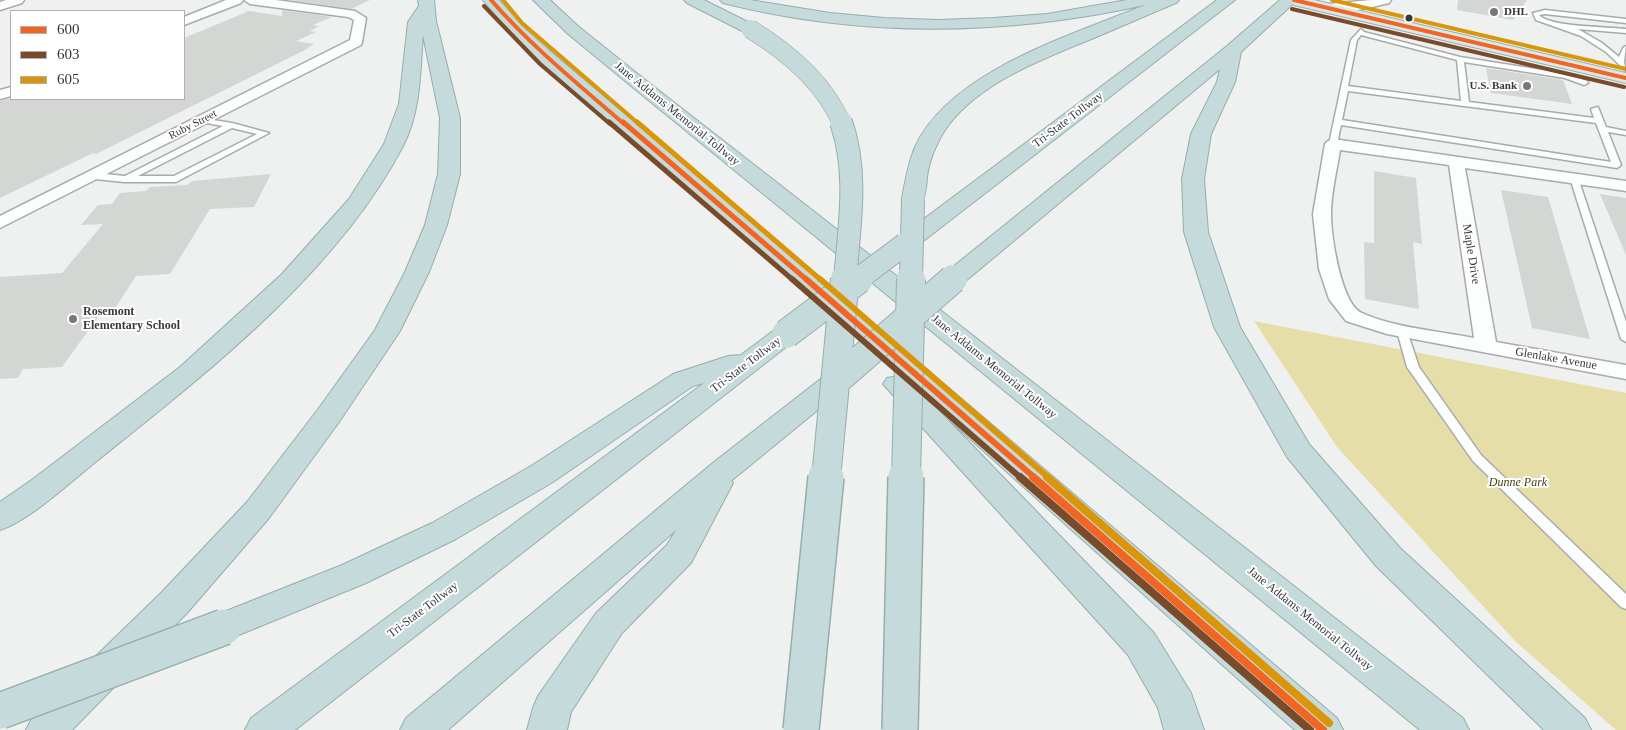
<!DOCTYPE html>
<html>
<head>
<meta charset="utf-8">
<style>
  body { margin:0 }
  #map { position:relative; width:1626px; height:730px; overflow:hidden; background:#eef1f0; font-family:Georgia,serif }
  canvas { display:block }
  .legend { position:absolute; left:10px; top:10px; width:175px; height:90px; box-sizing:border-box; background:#fff; border:1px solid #afb0af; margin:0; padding:6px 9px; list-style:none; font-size:15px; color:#373938 }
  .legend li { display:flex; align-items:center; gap:10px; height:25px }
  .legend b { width:25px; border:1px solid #afb0af }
</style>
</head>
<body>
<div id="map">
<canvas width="1626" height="730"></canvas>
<ul class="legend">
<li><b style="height:6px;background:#f26522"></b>600</li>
<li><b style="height:6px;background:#7a4b2a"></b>603</li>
<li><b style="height:6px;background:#da9608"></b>605</li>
</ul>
</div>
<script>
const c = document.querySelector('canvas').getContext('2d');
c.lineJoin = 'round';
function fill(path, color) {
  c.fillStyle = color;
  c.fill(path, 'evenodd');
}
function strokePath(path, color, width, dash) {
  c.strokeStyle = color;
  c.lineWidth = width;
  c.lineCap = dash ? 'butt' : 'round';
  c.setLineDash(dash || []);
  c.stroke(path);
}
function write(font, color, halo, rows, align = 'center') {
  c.font = font + ' Georgia,serif';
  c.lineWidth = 4;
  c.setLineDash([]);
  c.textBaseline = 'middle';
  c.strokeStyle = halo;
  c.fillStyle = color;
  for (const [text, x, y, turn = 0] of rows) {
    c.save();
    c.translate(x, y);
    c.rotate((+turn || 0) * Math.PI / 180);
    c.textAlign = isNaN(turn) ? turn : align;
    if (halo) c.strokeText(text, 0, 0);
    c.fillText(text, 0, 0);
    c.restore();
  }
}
fill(new Path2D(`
  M1254,321L1626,393V730H1616L1515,641L1337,447Z`), '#e6dea8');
fill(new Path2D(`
  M290,0H370L351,9Z
  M1458,0H1527L1513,20L1457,10Z
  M282,10L332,17L313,25L319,26L310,31L316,32L296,41L314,44L307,48H309L96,154L93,153L0,198V101L8,99H184V38L249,11L282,16Z
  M1486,68L1563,80L1572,104L1491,93Z
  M1374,171L1416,178L1422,244L1413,242L1419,309L1365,299L1364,242L1374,243Z
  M271,174L254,207L210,209L170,274L136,276L112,313H101L62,367L23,369L18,378L0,379V277L62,273L103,224L81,225L98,205L112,204L120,193L146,191L150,187L187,185L192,181Z
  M1501,190L1548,197L1590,339L1532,328Z
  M1600,194L1626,198V255Z`), '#d4d6d4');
const service = new Path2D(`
  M1545,10L1626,19V23L1545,14L1539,15C1549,27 1608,27 1626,29V33L1578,29L1602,43L1619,57L1623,48L1626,46L1624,62L1626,71L1606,52L1581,36L1536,20L1533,13Z
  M1361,29L1364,32L1460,57L1567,74L1587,81L1588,83L1584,85L1565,78L1464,62L1469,102L1594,118L1591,109L1598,107L1606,127L1626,131V135L1608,132L1621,165L1617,168L1341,125L1337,144L1330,146L1329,144L1351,40ZM1361,35L1457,60L1461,101L1348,86L1357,40ZM1348,91L1596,123L1611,162L1342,120Z
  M201,118L232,123L269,133L176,182H124L95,179L91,176L95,173L125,176L223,126L201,122ZM232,128L257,134L174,176H138Z
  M1574,175L1578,178L1626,322V342L1621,339L1570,178Z
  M1402,328L1407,331L1419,367L1481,455L1626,594V609L1621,607L1473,461L1407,367L1397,331Z`);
const minor = new Path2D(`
  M6,0H24L22,3L0,10V2Z
  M226,0H243L241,3L184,25V17Z
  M244,0H276L355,11L366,18L362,42L361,45L0,228V216L350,40L354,20L348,17L250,4Z
  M1371,0H1391L1389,3C1376,6 1333,18 1323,8L1329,4Z
  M11,87V96L0,99V90Z
  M1333,139L1626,181V191L1465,168L1496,342L1626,365V379L1387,334L1346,321L1329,299L1319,269L1313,214L1325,144L1328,141ZM1340,150L1449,165L1474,338C1439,331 1395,328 1362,313C1341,304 1331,236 1331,214C1331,193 1337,170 1340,150Z`);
const primary = new Path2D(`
  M1286,0H1314L1626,73V83L1294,5L1289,3Z`);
const motorway = new Path2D(`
  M418,0H434L436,21L460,118V174L447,225L429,272L400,331L339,422L269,518L187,613L72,730H26L32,718L161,593L247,502L319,408L375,330L405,272L425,225L438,174L440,118L423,35C420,72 421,112 403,146C338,271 207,373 98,460C73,480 29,521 0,530V502L33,479L180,367L282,274L349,199L384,144L399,104L408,22L419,6Z
  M483,0H499L522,26L552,53L790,253L1337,718L1343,730H1295L940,412L1154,633L1191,693L1204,730H1164L1158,708L1128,655L883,384L887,378L900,376L774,263L540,61L510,32Z
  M533,0H550L579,27L648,82L1463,718L1469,730H1420L636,90L567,33Z
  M684,0H704L756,26L758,29L756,32H744L687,3Z
  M720,0H750L830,13L884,18L938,20L993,18L1047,14L1127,0H1179L1176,3C1147,15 1118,28 1089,40C1041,60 984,81 950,123C940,136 931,155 928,171C926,181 927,195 921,204L913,206L905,204L902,199C905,181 908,164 915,147C950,71 1072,35 1145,5C1006,36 861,38 723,3Z
  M1217,0H1235L913,249L905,251L897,249L893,244L897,239Z
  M1280,0H1297L1241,52L1235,82L1211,134L1204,179L1208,232L1240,327L1309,444L1400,548L1585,718L1591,730H1544L1376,566L1287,457L1214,327L1184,232L1182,179L1191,134L1217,82L1220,69L962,284L953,286L944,284L941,279L944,274L1227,46Z
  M786,326L795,328L799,334L795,340L295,730H245L251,718L704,383L693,386L553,482L456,539L366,583L224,641L211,637L206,627L211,617L342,565L432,523L531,466L673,374L728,356L741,355L777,328Z
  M837,371L847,374L851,380L847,386L731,481L733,483L691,563L622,633L571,712L567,730H527L533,708L538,696L596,613L667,545L676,530L448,730H400L406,718L714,462L827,374Z`);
strokePath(service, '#a9abaa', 3);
strokePath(minor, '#a9abaa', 3);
strokePath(primary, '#96adae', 2);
strokePath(motorway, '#96adae', 2);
fill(service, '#fcfdfd');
fill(minor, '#fcfdfd');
fill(primary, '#dae8e8');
fill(motorway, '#c4dadb');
const motorwayBridgeFar3 = new Path2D(`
  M750,29C788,52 824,82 842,124`);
const motorwayBridgeFar2 = new Path2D(`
  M841,122C859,173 849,227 845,280
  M857,280L905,244
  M911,280L913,199`);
const motorwayBridgeFar1 = new Path2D(`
  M786,334L859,279
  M837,380L953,279
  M826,478L845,279
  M906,478L911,279`);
const motorwayBridge = new Path2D(`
  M0,711L224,627
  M801,730L826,477
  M900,730L906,477`);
strokePath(motorwayBridgeFar3, '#96adae', 19, []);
strokePath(motorwayBridgeFar2, '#96adae', 24, []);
strokePath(motorwayBridgeFar1, '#96adae', 30, []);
strokePath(motorwayBridge, '#96adae', 38, []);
strokePath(motorwayBridgeFar3, '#c4dadb', 18);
strokePath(motorwayBridgeFar2, '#c4dadb', 22);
strokePath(motorwayBridgeFar1, '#c4dadb', 28);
strokePath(motorwayBridge, '#c4dadb', 35);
strokePath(new Path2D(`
  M491,0C531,46 578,84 624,124
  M1294,0L1626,78`), '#f26522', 4);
strokePath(new Path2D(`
  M623,122L807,280`), '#f26522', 5);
strokePath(new Path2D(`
  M806,279L1035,478`), '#f26522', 6);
strokePath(new Path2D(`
  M1033,477L1323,730`), '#f26522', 8);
strokePath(new Path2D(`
  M484,6L540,64L610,124
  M1292,9L1624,87`), '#7a4b2a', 4);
strokePath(new Path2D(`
  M609,122L793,280`), '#7a4b2a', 5);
strokePath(new Path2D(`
  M792,279L1021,478`), '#7a4b2a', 6);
strokePath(new Path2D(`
  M1020,477L1310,730`), '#7a4b2a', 8);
strokePath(new Path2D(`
  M503,0L522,23L639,124
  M1332,0L1626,69`), '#da9608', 4);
strokePath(new Path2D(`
  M637,122L821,280`), '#da9608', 5);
strokePath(new Path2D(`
  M820,279L1049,478`), '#da9608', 6);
strokePath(new Path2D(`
  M1047,477L1329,723`), '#da9608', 8);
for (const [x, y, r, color] of [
  [1494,12,5,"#777978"],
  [1409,18,4.5,"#373938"],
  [1527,86,5,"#777978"],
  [73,319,5,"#777978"]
]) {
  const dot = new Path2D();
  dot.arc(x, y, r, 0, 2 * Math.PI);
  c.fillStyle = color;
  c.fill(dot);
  strokePath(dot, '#fff', 2);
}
write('bold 11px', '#373938', '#fff', [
  ["DHL",1504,12],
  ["U.S. Bank",1517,86,"right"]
], 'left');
write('11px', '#373938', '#fff', [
  ["Ruby Street",193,125,-27]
]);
write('12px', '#373938', '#fff', [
  ["Jane Addams Memorial Tollway",677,114,39],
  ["Tri-State Tollway",1068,120,-37],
  ["Maple Drive",1471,254,81],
  ["Glenlake Avenue",1556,359,10],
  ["Tri-State Tollway",746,365,-37],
  ["Jane Addams Memorial Tollway",994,367,39],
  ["Tri-State Tollway",423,610,-37],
  ["Jane Addams Memorial Tollway",1310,619,39]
]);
write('bold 12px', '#373938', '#fff', [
  ["Rosemont",83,312],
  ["Elementary School",83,326]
], 'left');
write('italic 12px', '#443c11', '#fff', [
  ["Dunne Park",1518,483]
]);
</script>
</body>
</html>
